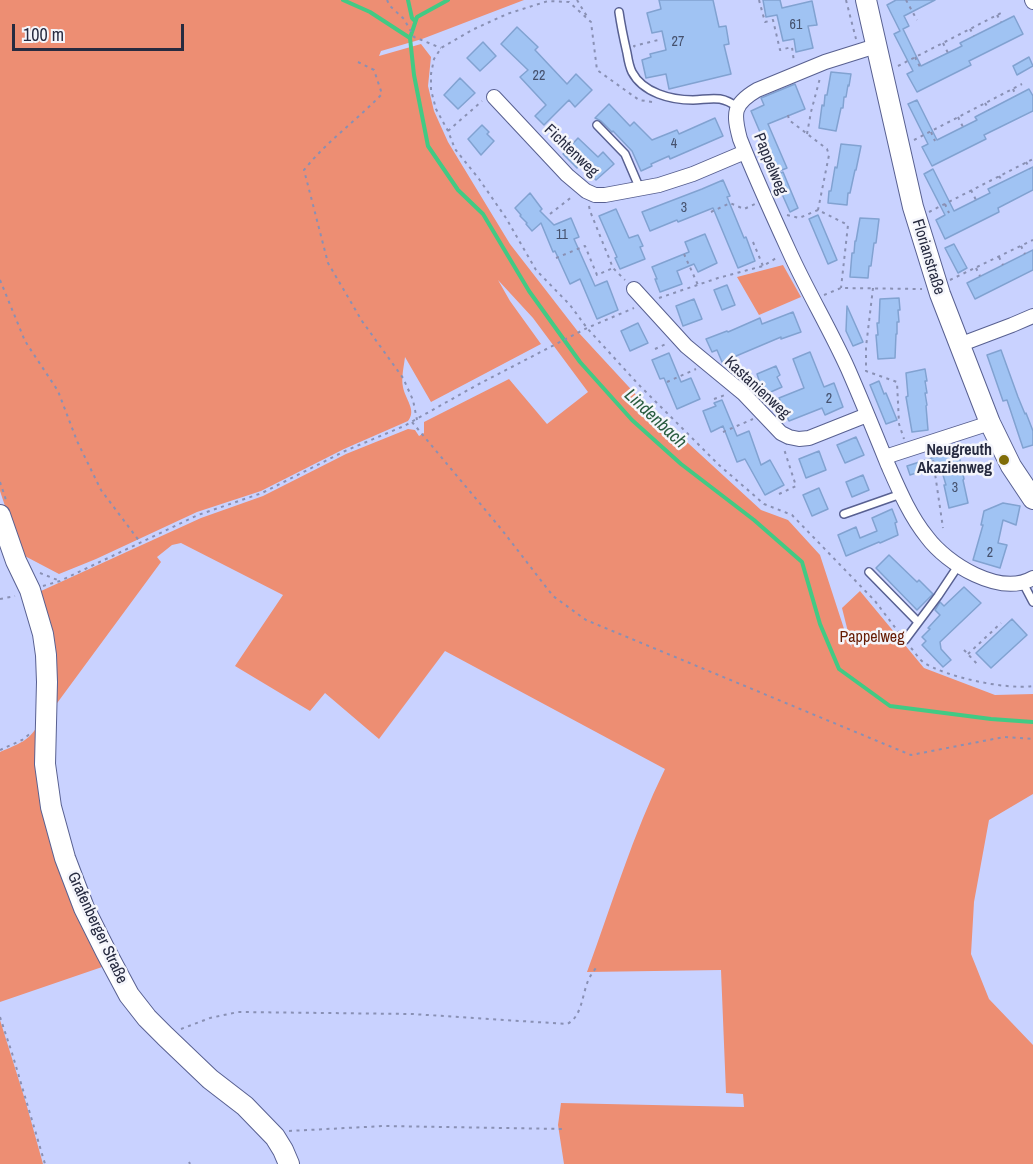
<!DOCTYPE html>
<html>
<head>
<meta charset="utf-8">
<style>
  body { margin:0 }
  #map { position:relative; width:1033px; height:1164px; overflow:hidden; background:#c9d2ff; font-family:"Archivo Narrow",sans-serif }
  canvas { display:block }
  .scale { position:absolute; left:12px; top:24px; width:172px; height:27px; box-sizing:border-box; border:3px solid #272b40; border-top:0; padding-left:8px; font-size:18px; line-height:21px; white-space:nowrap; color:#272b40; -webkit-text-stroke:4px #f4f5fb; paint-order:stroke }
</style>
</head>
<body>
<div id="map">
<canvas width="1033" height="1164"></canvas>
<div class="scale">100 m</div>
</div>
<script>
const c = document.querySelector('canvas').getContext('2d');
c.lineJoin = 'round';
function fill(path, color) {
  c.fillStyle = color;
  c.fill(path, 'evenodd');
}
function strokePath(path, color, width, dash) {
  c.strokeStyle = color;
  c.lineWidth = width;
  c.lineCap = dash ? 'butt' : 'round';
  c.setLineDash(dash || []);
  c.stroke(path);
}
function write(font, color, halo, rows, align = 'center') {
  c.font = font + ' "Archivo Narrow",sans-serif';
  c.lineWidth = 5;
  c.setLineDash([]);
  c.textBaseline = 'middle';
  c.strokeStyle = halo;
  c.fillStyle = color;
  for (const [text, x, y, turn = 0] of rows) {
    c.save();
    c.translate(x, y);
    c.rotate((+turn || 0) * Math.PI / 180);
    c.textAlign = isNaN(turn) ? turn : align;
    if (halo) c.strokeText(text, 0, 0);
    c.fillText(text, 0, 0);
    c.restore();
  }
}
fill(new Path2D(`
  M0,0H524L422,39L381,51L379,56L421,44L431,57L428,86L434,111L448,142L510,244L579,333L640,399L761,510L788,520L820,555L847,638L852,648L842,608L860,591L924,668L995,695L1033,694V794L989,820L974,902L971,954L989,999L1033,1045V1164H564L558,1125L561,1103L744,1107L743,1094L726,1093L721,970L587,972C612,904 633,834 665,769L445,651L379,739L325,693L310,711L235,666L283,595L181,543L172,545L157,557L161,562L52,710L39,596L41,591L201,518L263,496L346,454L408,429L415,430L419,436L424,433V422L509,379L547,424L588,392L533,318L498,280L510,301L541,344L431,402L405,357C404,366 401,378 403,387C405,399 417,410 408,421L344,449L261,491L197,512L96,559L59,574L21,554L0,491Z
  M783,265L801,297L759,315L737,277Z
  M39,722L41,764L105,966L0,1002V752C18,744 31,741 39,722Z
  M0,1020L26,1103L43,1164H0Z`), '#ed8e73');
strokePath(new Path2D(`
  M343,0L370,12L410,38
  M408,0L412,18L415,21
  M448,0L417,17L410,38L414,75L428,146L458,190L483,214L529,291L580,362L632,420L681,464L754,520L802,562L820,624L839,669L890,706L991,719L1033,722`), '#42ca84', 4);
const building = new Path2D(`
  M659,0H713L719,27L726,26L729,44L724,45L731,74L669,89L666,74L646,78L642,60L651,57L650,54L666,50L662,31L652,33L647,13L661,9Z
  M763,0H780L782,8L812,1L817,25L808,26L813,48L796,52L794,39L783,41L777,15L766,17Z
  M896,0H935L904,16L909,26L903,29L921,66L962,46L960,43L1014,16L1023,34L969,61L971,65L917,92L907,74L913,71L894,34L900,31L887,5Z
  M517,27L538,47L535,50L567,84L576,74L592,90L575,107L569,100L544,125L535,116L546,105L520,77L528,70L501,44Z
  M483,42L496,56L480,71L467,58Z
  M1029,57L1033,66L1017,75L1013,66Z
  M831,72L851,74L849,86L848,85L846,97H844L843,108H841L836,131L819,128L822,105L824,106L825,95H827Z
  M460,78L475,93L458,109L444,95Z
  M795,84L805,109L768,124L787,168L777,172L751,111L764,105L761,98Z
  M1029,89L1033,96V111L984,135L986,139L932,166L922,147L928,144L908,104L917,100L937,140L977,120L975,117Z
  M609,104L630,126L634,122L652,140L677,130L679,134L715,118L723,136L670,159L669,156L651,164L652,166L641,171L632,151L613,131L612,132L601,121L595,118Z
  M482,125L489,132L487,134L494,141L481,155L468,139Z
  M578,138L598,157L603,152L614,164L596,180L581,164L577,168L563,154Z
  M841,144L861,146L856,170H855L850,193H848L847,205L828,203L829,191H831L835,167L837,168Z
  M1033,167V190L998,208L999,212L945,239L936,220L945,215L924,174L933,169L954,211L990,193L988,189Z
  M783,172L798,208L790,212L774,176Z
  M723,180L730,196L727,197L744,238L746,237L755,261L738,268L713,208L678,222L677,220L650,231L642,212L702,189Z
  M530,193L542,209L540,211L554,225L571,218L579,237L574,239L595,286L607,281L618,310L597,319L580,279L570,284L555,251L553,252L541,223L532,231L526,224L527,223L520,216L521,215L515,208Z
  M616,209L629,238L638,235L643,246L640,247L645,259L620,269L615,258L617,257L599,216Z
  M818,215L837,260L828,264L809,219Z
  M860,218L879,219L876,243H874L871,266H869L868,278L850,277L852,253H854L855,241H856Z
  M705,234L717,263L698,272L694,264L677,271L682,284L660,292L655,279H657L652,267L689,252L685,242Z
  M954,244L967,268L958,273L945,248Z
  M1033,250V270L975,299L967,283Z
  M727,285L735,305L722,310L714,290Z
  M899,298L900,310H898L899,322H897V334H896L895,358L878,359L876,335H878L877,323H879L880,299Z
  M694,299L702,319L683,326L676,306Z
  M847,306L863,342L853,346L846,331Z
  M793,312L801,332L781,339V337L722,362L717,350L712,352L706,339L727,331L728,332L760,318L762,324Z
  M638,323L648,343L630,351L621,331Z
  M1001,350L1018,397L1025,414L1026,413L1033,431V445L1023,448L1007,400L1003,401L987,355Z
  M810,352L824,387L834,383L843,407L825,415L822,408L789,421L779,398L804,388L793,359Z
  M669,353L681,382L691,378L700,399L677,409L664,378L660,379L652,360Z
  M776,366L780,375L777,377L782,387L764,395L757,374Z
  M925,369L927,381H925L927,393H925L927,405L926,406L928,430L912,432L906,397L908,396L906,373Z
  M879,381L884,394L886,393L897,420L886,424L870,385Z
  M722,400L737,436L749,431L761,465L770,460L784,485L765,495L745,459L737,462L723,426L711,432L703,411L716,406L714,403Z
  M856,437L864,455L845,463L837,445Z
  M958,444L961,455L959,456L964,479L963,480L968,503L949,508L944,485H946L940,465L910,475L907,466L941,455L939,449Z
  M819,451L826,470L806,478L799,459Z
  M863,475L869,490L852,497L846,482Z
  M819,488L828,509L812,516L803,495Z
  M1003,503L1020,506L1016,525L1003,520L998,543L1007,545L1000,568L973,560L983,525H981L984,511Z
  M892,509L897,522L895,523L898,535L880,543L879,542L846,556L838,535L856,527L860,538L877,531L872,518Z
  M889,555L917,582L919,580L933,594L917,610L876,568Z
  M964,587L981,603L940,642L941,649L951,660L943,667L922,645L926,641L922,637L930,629L928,628L940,615L935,610L940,602L944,606Z
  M1012,619L1027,635L991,668L976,653Z`);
fill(building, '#a0c3f3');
strokePath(building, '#81a2d1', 1.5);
const lane = new Path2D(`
  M619,12C621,26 624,40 627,53C628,59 629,66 632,72C643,93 671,100 693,100C712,99 721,95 737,107
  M597,125L625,154L640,189
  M844,514L901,494
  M869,572L918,622
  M1023,583L1033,602
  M905,640L938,596L958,566`);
const street = new Path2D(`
  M1032,0L1033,2
  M876,46L825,62L757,90C733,104 733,113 740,139C755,177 772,214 789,251C807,291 830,329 848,369C862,401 875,433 888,465C899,490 910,516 927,537C947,564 1000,597 1033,578
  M494,97L567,175L586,191L595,195H605L659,185L693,174L745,152
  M634,289L686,346L743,393L781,433L789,437L799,439L809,438L867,415
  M959,345L1012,325L1033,316
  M885,457L990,423`);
const secondary = new Path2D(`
  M866,0L913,207L940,294L990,423L1011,466L1033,499
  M0,515L16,561L30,590L43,634L46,655L47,682L45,764L51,807L65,858L84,908L106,952L129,995L147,1018L165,1036L210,1079L245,1106L275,1137L283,1150L289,1164`);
strokePath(lane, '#586091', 10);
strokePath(street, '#586091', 16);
strokePath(secondary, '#586091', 22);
strokePath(new Path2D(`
  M387,0L390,6L404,19L414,37L441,48
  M577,0L588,18
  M759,0L765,22L773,20L780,50L792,47L794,62
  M846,0L856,39
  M906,0L917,20
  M997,15L1001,22
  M970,29L974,36
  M943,43L948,53
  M635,47L634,46L658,40
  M915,57L920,67
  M358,62L374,70L382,94C357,120 327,141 304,170L328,263L362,321L403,378L413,400L417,420
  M898,66L1003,12
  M1013,89L1016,96
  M652,102L639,100L597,70L591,22L569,2L548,1L507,14L472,30L441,48L434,59L431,74V90L436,109L448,131L455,149L479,179L506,218L536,270L570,305L587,328L638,384L719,465L764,504L792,515L875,601L900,634
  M985,103L989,110
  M788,115L789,120L827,149L829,155L818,210
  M958,117L963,127
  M448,131L482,101
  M931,132L935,141
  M807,134L811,112L820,78
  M914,140L1022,84
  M1026,162L1030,169
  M999,176L1003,182
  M971,190L976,200
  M945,204L949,213
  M589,206L590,211L613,268L625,280
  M711,212L730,203L744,209L755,204
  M929,212L1033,159
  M550,214L573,196
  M787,215L799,218L818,210L848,225L841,288
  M753,242L763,266
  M1021,246L1025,254
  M684,254L698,285
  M999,257L1003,265
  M556,258L585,246L597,275L613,268
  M976,268L980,276
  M0,280L25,341L58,391L77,441L101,490L140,542
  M950,280L1033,240
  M873,288L866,347V371L897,382L899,424L904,439
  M824,295L841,288L922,289
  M659,298L718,278L763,266L778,257
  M655,349L668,343
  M667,382L696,369
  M714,399L725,395
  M412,422L502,530L553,596L586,620L911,755L1004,737L1033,739
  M723,432L753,419
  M932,453L943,528
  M0,482L6,500
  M779,494L796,486L784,449
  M40,573L60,581
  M43,586L60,581L198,515L262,493L345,451L404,426L477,385L587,328L634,308
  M0,599L15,596
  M911,648C915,652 918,658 923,662C945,677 1006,690 1033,686
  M964,650L979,666
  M968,654L1001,623
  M0,750L22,740L31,733
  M0,1017L12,1053L45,1164
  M181,1029L210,1018L238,1012L412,1014L567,1024C582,1017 582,995 588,981C590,976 593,972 596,968
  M289,1131L384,1126L563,1129
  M189,1162L190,1164`), '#8990b4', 2, [3, 4.5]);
strokePath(lane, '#fff', 7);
strokePath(street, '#fff', 14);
strokePath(secondary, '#fff', 20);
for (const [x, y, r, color] of [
  [1004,460,6,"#806d08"]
]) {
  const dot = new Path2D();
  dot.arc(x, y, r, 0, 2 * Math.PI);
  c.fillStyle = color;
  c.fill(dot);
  strokePath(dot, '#f4f5fb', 2);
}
write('14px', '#45516d', null, [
  ["61",796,25],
  ["27",678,42],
  ["22",539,76],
  ["4",674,144],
  ["3",684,208],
  ["11",562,235],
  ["2",829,399],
  ["3",955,488],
  ["2",990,553]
]);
write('16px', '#272b40', '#f4f5fb', [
  ["Fichtenweg",571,151,44],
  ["Pappelweg",770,164,68],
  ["Florianstraße",928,257,73],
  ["Kastanienweg",757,388,43],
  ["Grafenberger Straße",97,928,65]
]);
write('bold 16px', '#272b40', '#f4f5fb', [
  ["Neugreuth",992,451],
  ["Akazienweg",992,469]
], 'right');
write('16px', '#661c04', '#f4f5fb', [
  ["Pappelweg",872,638]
]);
write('italic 18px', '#295c3f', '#f4f5fb', [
  ["Lindenbach",655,419,43]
]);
</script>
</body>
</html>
